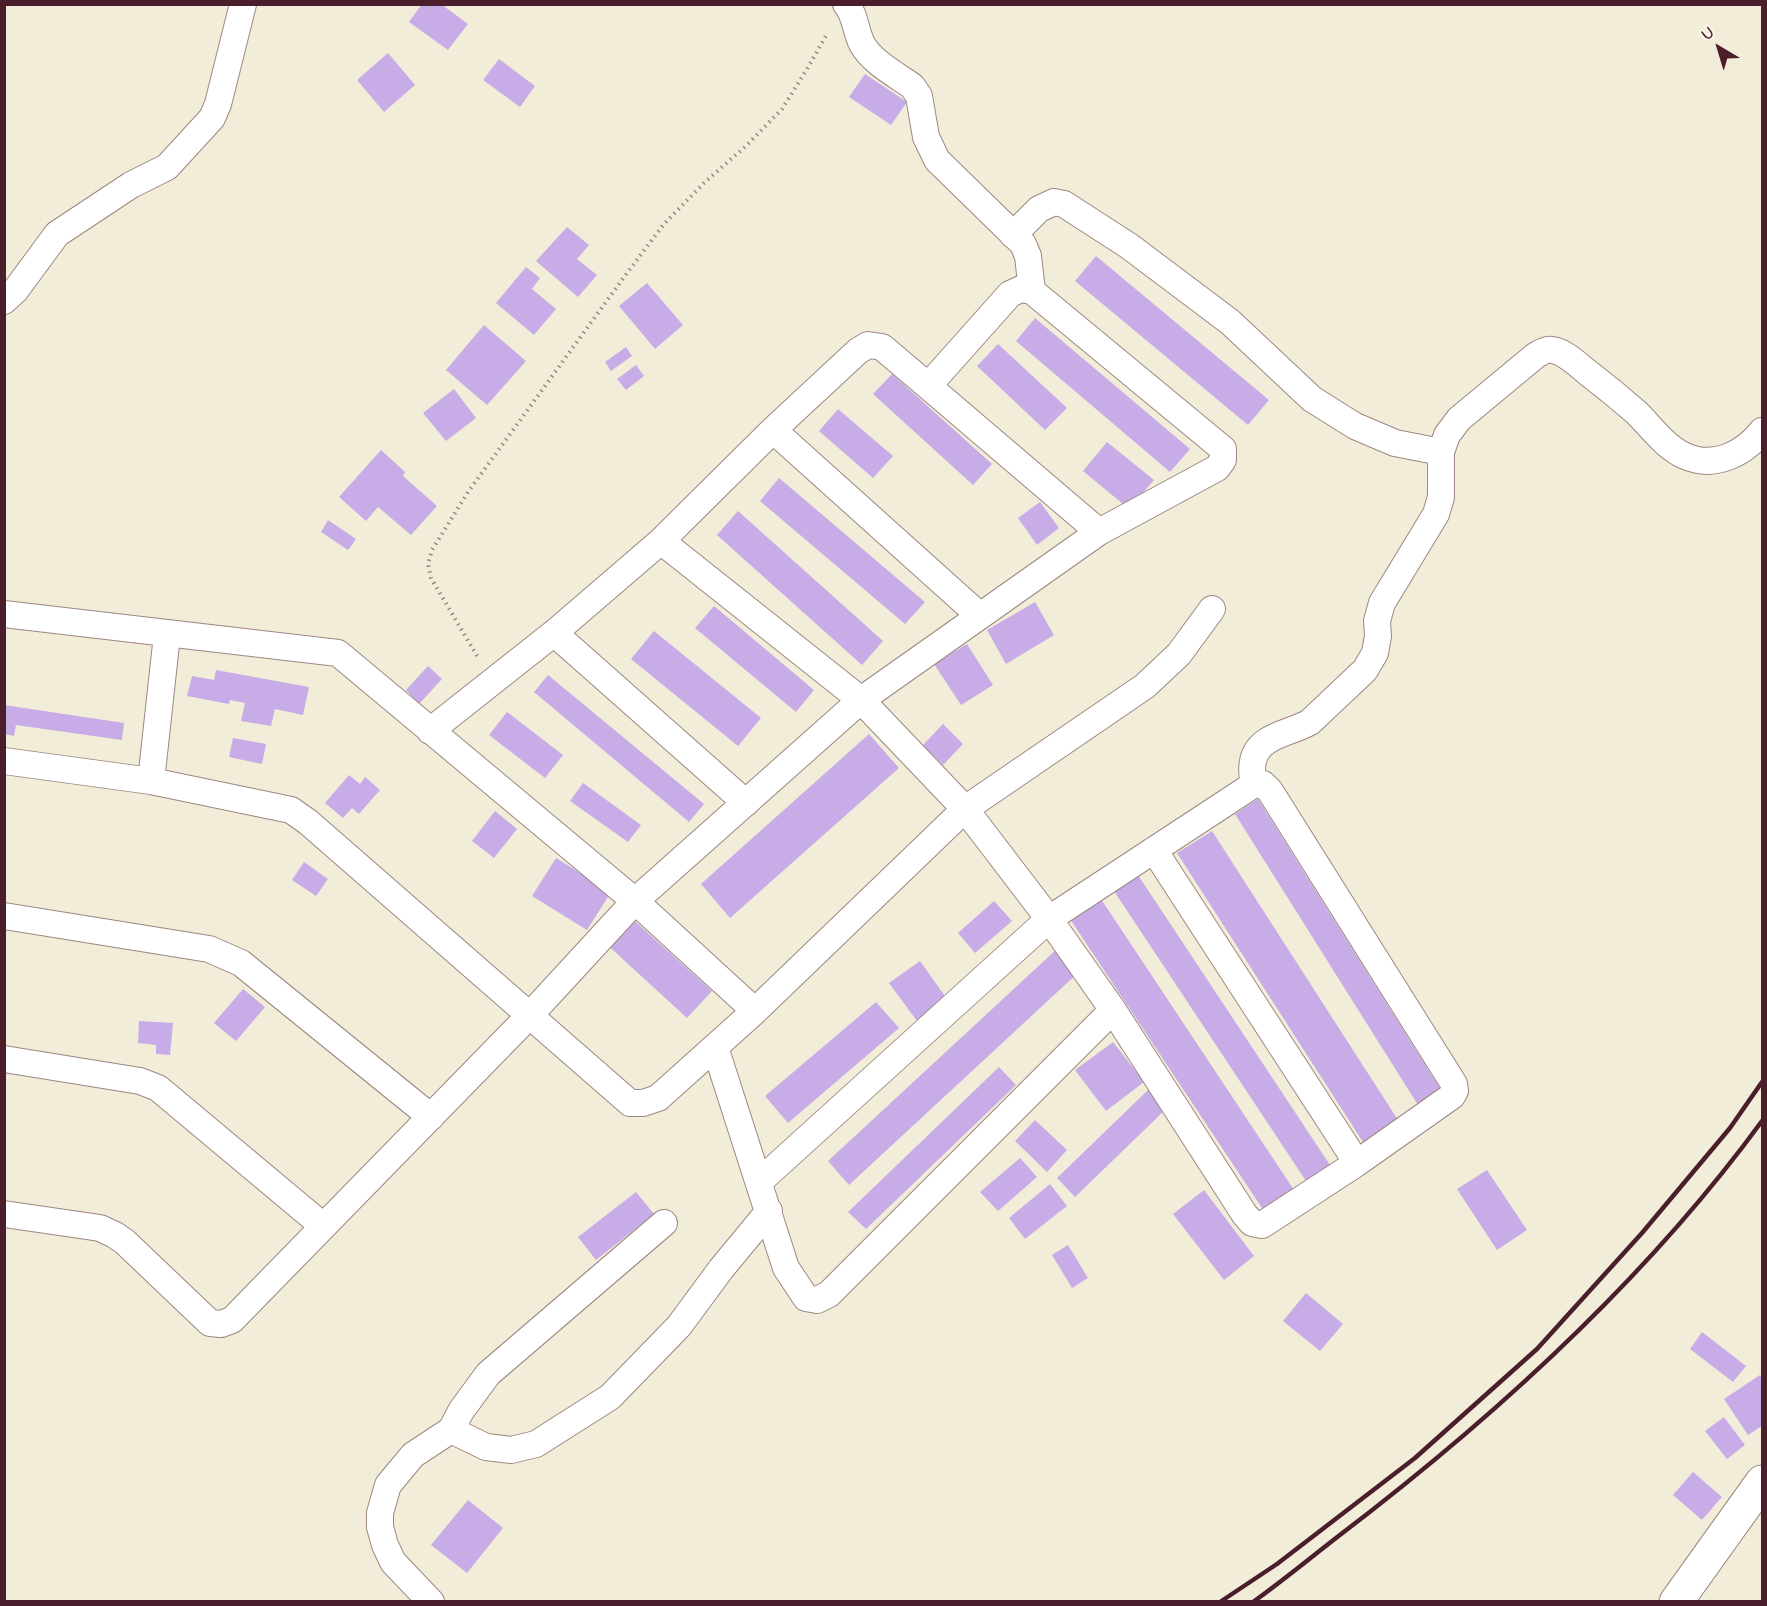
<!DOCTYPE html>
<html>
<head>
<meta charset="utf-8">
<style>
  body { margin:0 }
  #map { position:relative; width:1767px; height:1606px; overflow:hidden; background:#f2edd8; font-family:"Comic Neue",sans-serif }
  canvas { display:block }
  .frame { position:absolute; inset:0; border:6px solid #4a1f2b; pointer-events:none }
  .north { position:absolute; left:1689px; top:18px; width:60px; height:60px; -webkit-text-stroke:4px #fbf7ec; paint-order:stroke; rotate:322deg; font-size:16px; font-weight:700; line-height:24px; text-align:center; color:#4a1f2b }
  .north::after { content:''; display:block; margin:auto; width:21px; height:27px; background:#4a1f2b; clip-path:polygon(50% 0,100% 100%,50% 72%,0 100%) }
</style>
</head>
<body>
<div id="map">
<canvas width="1767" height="1606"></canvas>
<div class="frame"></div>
<div class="north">U</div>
</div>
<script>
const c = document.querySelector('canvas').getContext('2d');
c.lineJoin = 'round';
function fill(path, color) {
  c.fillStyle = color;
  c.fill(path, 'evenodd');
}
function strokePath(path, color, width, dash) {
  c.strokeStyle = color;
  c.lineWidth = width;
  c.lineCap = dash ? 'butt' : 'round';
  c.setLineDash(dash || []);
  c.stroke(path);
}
fill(new Path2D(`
  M422,4H441L468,24L448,50L409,22Z
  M388,53L415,85L384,112L357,80Z
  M499,59L535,86L520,107L483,80Z
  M865,74L907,102L891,125L849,97Z
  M567,227L589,245L577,259L597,275L578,297L536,261Z
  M1096,256L1269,400L1248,425L1075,281Z
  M526,267L540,278L532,289L556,309L534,335L496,303Z
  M647,283L683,325L655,349L619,306Z
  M1035,318L1190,449L1170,472L1016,341Z
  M484,325L526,361L487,405L446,370Z
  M998,344L1067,408L1045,430L977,366Z
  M626,347L632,356L611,371L605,362Z
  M636,365L644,376L626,390L617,379Z
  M892,374L992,464L973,485L873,394Z
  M454,389L476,418L446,441L423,413Z
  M838,409L893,456L873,478L819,431Z
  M1107,442L1154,480L1129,509L1083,471Z
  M381,450L405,472L403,476L437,506L411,535L378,507L366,521L339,497Z
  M779,478L925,602L905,624L760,501Z
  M1040,502L1059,528L1037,545L1018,518Z
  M738,511L883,641L862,665L717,535Z
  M328,520L356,539L348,550L321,532Z
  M1035,602L1054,635L1006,664L987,630Z
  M714,606L814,690L796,712L695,628Z
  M654,631L761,718L738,746L631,659Z
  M967,644L993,685L961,705L934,664Z
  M428,666L442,679L419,704L406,690Z
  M216,670L309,687L303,715L275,709L271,726L241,721L245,703L230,700L229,704L187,696L192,676L214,680Z
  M548,675L704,804L689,822L534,692Z
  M4,705L124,723L122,740L16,725L14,736L4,734Z
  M507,712L563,755L545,778L489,735Z
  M943,724L963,744L943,765L923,745Z
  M869,734L899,768L730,918L701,884Z
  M233,738L266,744L262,764L229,757Z
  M349,775L360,784L365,777L380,790L359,814L352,808L343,818L325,803Z
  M583,783L641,825L628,842L570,801Z
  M1258,799L1441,1090L1418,1105L1235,814Z
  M495,811L517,829L494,858L472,841Z
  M1212,831L1398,1120L1363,1142L1177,853Z
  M556,858L611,892L587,930L532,896Z
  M304,862L328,879L316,896L292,880Z
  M1134,869L1330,1165L1306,1181L1110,885Z
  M1101,899L1294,1190L1264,1211L1070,919Z
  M994,901L1012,921L975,953L958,933Z
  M627,914L712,991L687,1018L603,941Z
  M1058,948L1080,971L849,1185L828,1161Z
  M920,961L947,999L917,1021L889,983Z
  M243,989L265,1007L236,1041L214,1023Z
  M876,1002L899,1028L788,1123L765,1096Z
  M139,1021L173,1023L170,1055L156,1054V1045L138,1043Z
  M1113,1042L1144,1082L1106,1111L1075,1070Z
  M999,1067L1016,1085L866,1229L848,1212Z
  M1148,1090L1166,1109L1075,1197L1057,1178Z
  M1035,1120L1067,1150L1047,1172L1015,1141Z
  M1020,1158L1037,1177L998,1211L980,1192Z
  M1487,1170L1527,1230L1497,1250L1457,1189Z
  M1050,1184L1067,1206L1025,1239L1009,1218Z
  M1204,1190L1254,1256L1224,1280L1173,1214Z
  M636,1192L654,1214L596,1260L578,1237Z
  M1068,1245L1088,1278L1072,1288L1052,1255Z
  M1306,1293L1343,1324L1320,1351L1283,1321Z
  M1702,1332L1746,1366L1733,1382L1690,1349Z
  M1760,1375L1762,1379V1426L1748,1435L1724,1399Z
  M1724,1417L1745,1445L1727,1459L1705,1431Z
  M1693,1472L1722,1497L1702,1520L1673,1495Z
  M468,1500L503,1528L467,1573L431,1545Z`), '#c7ace7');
const minor = new Path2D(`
  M846,4C856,16 855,30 862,44C872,62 895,74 912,86L919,96L926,137L937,160L1023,244L1028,256L1032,291
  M1013,235L1039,209L1054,202L1064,204L1129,246L1230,322L1312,399L1355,426L1395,443L1441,452
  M4,301L15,291L57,234L131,185L167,167L212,118L218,104L243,4
  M928,386L1099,532
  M773,430L980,616
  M661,541L861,700L965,809L1049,919L1113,1010L1245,1215L1252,1223L1262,1225L1357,1163L1452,1096L1455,1091L1454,1084L1270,791L1263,784L1253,785L1049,919L760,1181
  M4,614L338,653L635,901L755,1011
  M554,633L746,803
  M4,761L151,781L291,810L308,822L630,1103H643L658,1098L755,1011L965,809L1145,686L1179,654L1212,609
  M151,781L167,635
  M1253,785C1253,777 1251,768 1253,761C1258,735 1292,733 1310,722L1365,670L1375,653L1378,636L1377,621L1382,603L1436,514L1441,497V452L1447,435L1459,419L1535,356C1538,354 1543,351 1547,350C1561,348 1577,364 1587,372C1604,385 1621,399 1637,413C1651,427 1666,448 1685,456C1714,469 1744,454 1762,431
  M1154,850L1357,1163
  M4,916L209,949L241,963L431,1117
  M715,1047L786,1268L806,1298L817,1300L829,1294L1113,1010
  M4,1059L140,1081L158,1088L323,1226
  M4,1214L100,1228L115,1235L125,1242L210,1323L221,1324L232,1320L530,1015L635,901L861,700L1099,532L1217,468L1223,460V449L1032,291L1021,289L1010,294L928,386L882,347L868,345L858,351L773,430L661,541L554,633L430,731
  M451,1430L486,1447L511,1450L536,1444L610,1397L679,1326L721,1269L769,1211
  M431,1602L393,1562L385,1545L380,1527V1513L388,1485L413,1455L451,1430L461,1411L488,1374L664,1223`);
const secondary = new Path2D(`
  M1676,1602L1762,1482`);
strokePath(minor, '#9e8682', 28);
strokePath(secondary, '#9e8682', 35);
strokePath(new Path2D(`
  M477,656L431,578L428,564L432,550L468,492L627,273L664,224L704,183L747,145L782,109L807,69L827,34`), '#9e8682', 4, [1.5, 4.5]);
strokePath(minor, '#fff', 26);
strokePath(secondary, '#fff', 33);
strokePath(new Path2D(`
  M1220,1602L1277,1564L1415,1458L1537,1349L1642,1233L1730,1128L1762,1082
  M1253,1602C1281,1582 1309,1559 1336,1538C1494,1418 1645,1281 1762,1121`), '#4a1f2b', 4.5);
</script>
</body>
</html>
